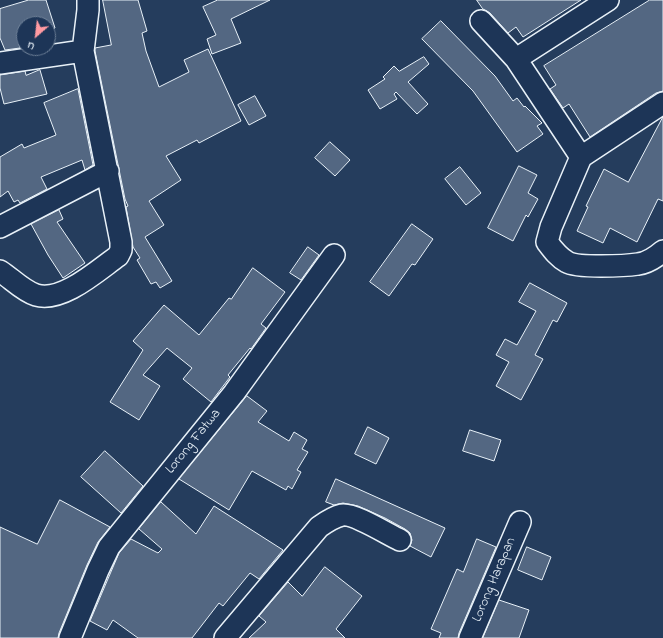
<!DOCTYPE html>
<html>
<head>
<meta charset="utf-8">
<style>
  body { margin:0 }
  #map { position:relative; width:663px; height:638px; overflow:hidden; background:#253d5d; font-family:"Indie Flower",sans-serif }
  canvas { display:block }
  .north { position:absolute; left:16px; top:16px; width:40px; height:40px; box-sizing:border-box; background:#1d3557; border:1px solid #6e8097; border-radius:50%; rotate:208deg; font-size:11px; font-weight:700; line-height:16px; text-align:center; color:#e8f1f8 }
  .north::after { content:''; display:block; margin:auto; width:14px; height:18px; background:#ff9aa2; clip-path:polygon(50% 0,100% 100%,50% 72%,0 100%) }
</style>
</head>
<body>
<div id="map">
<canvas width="663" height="638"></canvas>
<div class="north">U</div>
</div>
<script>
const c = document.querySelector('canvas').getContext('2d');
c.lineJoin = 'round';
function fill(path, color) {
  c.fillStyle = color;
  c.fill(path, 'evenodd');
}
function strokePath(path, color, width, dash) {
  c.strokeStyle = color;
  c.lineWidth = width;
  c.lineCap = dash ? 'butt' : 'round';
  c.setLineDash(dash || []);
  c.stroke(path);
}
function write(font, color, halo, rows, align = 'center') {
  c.font = font + ' "Indie Flower",sans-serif';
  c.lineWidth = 3;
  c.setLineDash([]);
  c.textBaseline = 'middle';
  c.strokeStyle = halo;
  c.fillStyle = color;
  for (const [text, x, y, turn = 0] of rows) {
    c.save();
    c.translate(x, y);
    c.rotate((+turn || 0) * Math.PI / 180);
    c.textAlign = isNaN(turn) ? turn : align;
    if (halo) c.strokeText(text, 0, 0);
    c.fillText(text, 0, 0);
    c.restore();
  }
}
const building = new Path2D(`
  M29,0H46L55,28L48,30V24H24V41L19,44L20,48L5,50L0,38V9Z
  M103,0H138L147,31L142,33L146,51L159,87L189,72L184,60L208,49L241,121L199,143L197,140L166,156L181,180L149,201L164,225L145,237L172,281L160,288L156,282L151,284L137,260L140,258L133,247L126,207L128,206L125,199L95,51V48L111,45Z
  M218,0H270L231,19L241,43L212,54L207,39L216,35L203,7Z
  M477,0H581L523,37L516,27L508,33L490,13L483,9Z
  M650,0H663V91L656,93L590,137L569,104L563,108L550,89L556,85L544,66Z
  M441,21L495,76L513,101L517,98L524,107L525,106L542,123L537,126L543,134L517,152L473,91L422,39Z
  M424,57L429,64L408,82L428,104L417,114L396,92L394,94L397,99L380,109L368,90L385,79L383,77L394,66L399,71Z
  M40,70L47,94L4,104L0,88V75L25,71L26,75Z
  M78,89L93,165L85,170L82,160L41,177L47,189L20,203L18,200L14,202L8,191L0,197V157L22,144L24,148L56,135L44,103Z
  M255,96L266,116L249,125L238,105Z
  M663,117V201L658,199L637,242L610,228L603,243L577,231L588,207L586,206L604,169L628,182Z
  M330,142L350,160L335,176L315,158Z
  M519,166L537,175L528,193L538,199L528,217L526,215L513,241L488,228Z
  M460,167L481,193L466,205L445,179Z
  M59,210L63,219L57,222L85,263L63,278L48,255L31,224Z
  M412,224L433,239L415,265L412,264L389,296L370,282Z
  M308,247L319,255L301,280L290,273Z
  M253,268L285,292L261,324L266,328L251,349L250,348L228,375L230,377L211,402L183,379L192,368L167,348L143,375L160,386L139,420L110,402L143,350L133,341L164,305L199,335L229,298L231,299Z
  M530,283L567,303L557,322L553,320L535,355L543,359L521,400L496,386L509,362L496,355L505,339L517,345L536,311L519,302Z
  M247,396L267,411L258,422L289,441L294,432L307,440L302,449L308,452L297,470L301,472L292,489L288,486L286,490L252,471L229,510L179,479Z
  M368,427L389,438L376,464L355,454Z
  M470,430L501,440L494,461L463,451Z
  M105,451L143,486L121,513L81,477Z
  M336,479L445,528L431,557L410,546L412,540L410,533L405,529L385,518L358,506L343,503L334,505L326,502Z
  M60,500L110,527L98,542L87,565L59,633L58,638H0V527L37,544Z
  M161,502L196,534L214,506L283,550L259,579L250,573L223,606L219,603L192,638H138L113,620L107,630L90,621L119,553L131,539L158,553L162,549L139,529Z
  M477,539L496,547L459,633L458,638H439L441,633L431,629L457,569L463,572Z
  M527,547L551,557L542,580L518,570Z
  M325,567L362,596L336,629L345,638H249L266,622L259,616L288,582L302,596Z
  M499,600L529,610L519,638H483Z`);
fill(building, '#536782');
strokePath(building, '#e8f1f8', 1);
const minor = new Path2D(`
  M481,21L516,59L581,157L663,103
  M516,59L608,0
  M0,63L83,51
  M581,157L551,227L547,242C553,250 558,257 567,262C577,268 625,266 638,264C647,263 656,257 663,251
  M0,227L108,171
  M0,271C11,278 23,291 36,295C62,303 98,270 118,256L121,250V242L83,51L88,10V0
  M70,638L98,570L109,547L234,393L334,255
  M225,638L319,527C326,522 333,517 342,515C354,513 387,534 400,540
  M470,638L520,522`);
strokePath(minor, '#e8f1f8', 24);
strokePath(minor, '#1d3557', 21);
write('14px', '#e8f1f8', '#1d3557', [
  ["Lorong Fatwa",194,442,-51],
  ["Lorong Harapan",495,580,-67]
]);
</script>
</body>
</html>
